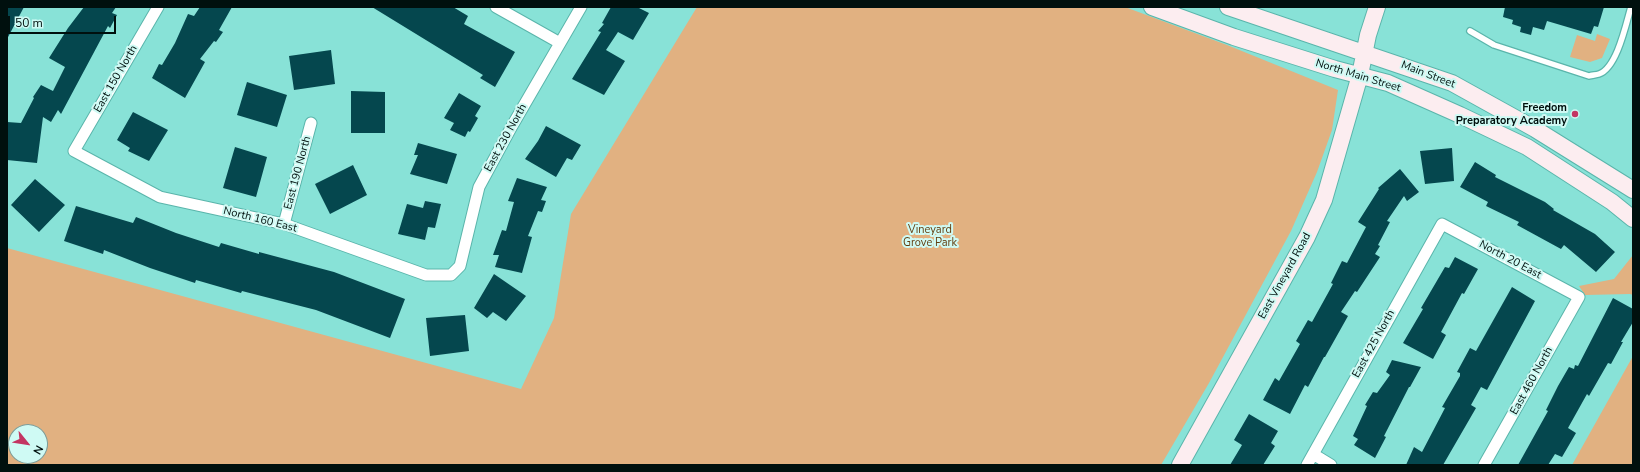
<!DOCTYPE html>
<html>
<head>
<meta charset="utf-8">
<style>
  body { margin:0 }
  #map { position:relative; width:1640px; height:472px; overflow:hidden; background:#88e2d7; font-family:"Nunito Sans",sans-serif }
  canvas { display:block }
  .frame { position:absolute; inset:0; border:8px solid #00100e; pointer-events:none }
  .north { position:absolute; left:8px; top:424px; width:40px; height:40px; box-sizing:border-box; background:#cffaf4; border:1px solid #7c9c98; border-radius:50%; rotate:120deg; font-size:11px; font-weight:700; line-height:16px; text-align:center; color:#00100e }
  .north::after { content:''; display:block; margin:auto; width:14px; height:18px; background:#c33562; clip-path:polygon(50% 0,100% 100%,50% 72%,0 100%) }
  .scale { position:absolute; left:8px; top:16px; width:108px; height:18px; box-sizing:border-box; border:2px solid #00100e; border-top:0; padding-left:5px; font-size:12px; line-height:14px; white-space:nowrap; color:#00100e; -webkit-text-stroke:3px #cffaf4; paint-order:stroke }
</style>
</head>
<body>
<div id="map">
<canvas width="1640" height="472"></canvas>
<div class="frame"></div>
<div class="north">N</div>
<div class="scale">50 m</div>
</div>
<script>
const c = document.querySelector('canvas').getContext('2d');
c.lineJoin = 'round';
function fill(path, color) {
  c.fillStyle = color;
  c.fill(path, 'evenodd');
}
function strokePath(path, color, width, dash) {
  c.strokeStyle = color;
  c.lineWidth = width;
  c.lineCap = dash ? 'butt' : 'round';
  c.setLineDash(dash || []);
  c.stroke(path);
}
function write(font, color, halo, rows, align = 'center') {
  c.font = font + ' "Nunito Sans",sans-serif';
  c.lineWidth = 4;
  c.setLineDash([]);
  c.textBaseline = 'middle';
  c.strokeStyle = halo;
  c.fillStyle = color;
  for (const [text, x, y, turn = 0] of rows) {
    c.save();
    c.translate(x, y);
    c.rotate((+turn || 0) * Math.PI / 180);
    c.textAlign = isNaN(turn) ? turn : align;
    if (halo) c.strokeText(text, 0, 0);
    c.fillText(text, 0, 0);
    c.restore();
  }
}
fill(new Path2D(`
  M697,7H1125L1227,45L1338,90L1332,130L1317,172L1291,231L1209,383L1161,465H7V248L521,389L554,318L571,214ZM16,432H40V456H16Z
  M1597,34L1610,39L1602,58L1590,62L1570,57L1577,35L1595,41Z
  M1633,255V295L1630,294L1585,295L1579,286L1614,279Z
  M1633,356V465H1572Z`), '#e1b181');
fill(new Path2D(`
  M7,7H24L7,39Z
  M84,7H116L112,13L117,15L110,28L108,26L61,114L58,110L51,122L43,117L37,163L7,160V122L21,123L34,98L33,97L41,85L53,91L65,67L49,58L68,28Z
  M200,7H232L219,30L223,32L216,42L214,41L200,59L205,62L185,98L152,78L159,64L162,65L175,43L188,14L194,16Z
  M372,7H453L468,16L464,24L515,52L495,87L480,78L483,75Z
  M611,7H637L649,13L633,40L618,32L606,50L625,61L604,95L572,79L601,32L598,31L604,24L602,23Z
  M1505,7H1604L1598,27L1594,26L1591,34L1547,21L1544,30L1533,27L1531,35L1520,32L1521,27L1512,24L1513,20L1503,17Z
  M331,50L335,84L294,90L289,56Z
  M247,82L287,95L277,127L237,115Z
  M351,91L385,92V133H351Z
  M459,93L481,106L475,116L478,118L470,132L468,131L465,137L450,130L454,123L444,118Z
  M133,112L168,130L149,161L128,151L130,148L117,140Z
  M546,126L581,145L572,160L567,158L556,177L525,159L538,141Z
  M418,143L457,154L447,184L410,174L418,155H414Z
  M235,147L267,157L256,197L223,188Z
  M1452,148L1454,181L1425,184L1420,151Z
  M1475,162L1496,175L1495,177L1545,202L1554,209L1553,210L1595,234L1615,252L1596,272L1564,245L1561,249L1517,225L1519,222L1486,206L1488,202L1460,187Z
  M353,165L367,195L330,214L315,184Z
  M1400,169L1419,192L1407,201L1404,196L1387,221L1390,222L1378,245L1380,246L1375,254L1380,257L1357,292L1355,291L1341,312L1348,316L1325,357H1324L1308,387L1305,385L1290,414L1263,400L1275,378L1279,381L1300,344L1296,341L1308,320L1312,322L1333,284L1331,283L1342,261L1347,263L1366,227L1358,222L1379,189L1378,188Z
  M517,178L547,187L541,200L546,201L542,212L538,211L528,236L532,237L522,273L495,267L499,255H493L502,230L506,231L514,202L508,201Z
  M35,179L65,205L39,232L11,205Z
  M425,201L441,204L435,228L428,227L425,240L398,234L407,204L423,208Z
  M76,206L133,223L136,217L176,233L219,247L221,243L259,254V252L334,272L405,299L390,338L316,310L242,291L241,293L196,280L195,283L150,268L104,250L103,254L64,241Z
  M1455,257L1478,269L1464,294L1462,293L1441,332L1446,335L1433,359L1403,343L1423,309L1421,308L1445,267L1449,268Z
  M494,274L526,296L506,321L493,312L487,318L474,308Z
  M1512,287L1535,301L1487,390L1481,387L1471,405L1476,408L1443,465H1406L1414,447L1422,452L1445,408L1442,407L1460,376V373L1457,372L1470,348L1476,351Z
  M1613,298L1633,309V322L1621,342H1623L1611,364L1608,363L1589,396L1587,394L1568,428L1576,433L1562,457L1555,454L1548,465H1518L1548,411L1546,410L1558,386L1569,367L1574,369L1575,365L1578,366Z
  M465,315L469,351L430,356L426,318Z
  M1392,360L1421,367L1410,387H1409L1384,436L1386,437L1375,458L1354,445L1358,439L1353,436L1367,406L1365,405L1373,392L1377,393L1390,375L1386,372Z
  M1249,414L1278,431L1271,443L1275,446L1263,465H1230L1242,445L1234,440Z`), '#05474e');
const lane = new Path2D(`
  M1470,31L1494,45L1589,76C1592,75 1596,75 1599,74C1617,68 1626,24 1631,7`);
const street = new Path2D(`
  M158,7L74,151L160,197L284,224L426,275H451L460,266L479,187L512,126L581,7
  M496,7L560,43
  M284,224L311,123
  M1313,454L1331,465
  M1307,465L1442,224L1579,297L1484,465`);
const secondary = new Path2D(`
  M1152,7L1234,37L1335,69L1388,83L1460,115L1527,147L1612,202L1633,219
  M1228,7L1452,83L1535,129L1633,190
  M1180,465L1307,237L1324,200L1360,75L1368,35L1377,7`);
strokePath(lane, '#5ab5ab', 8);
strokePath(street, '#5ab5ab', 13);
strokePath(secondary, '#5ab5ab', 18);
strokePath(lane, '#fff', 5.5);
strokePath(street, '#fff', 11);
strokePath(secondary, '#fcedf0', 16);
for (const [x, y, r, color] of [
  [1575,114,4,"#c33562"]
]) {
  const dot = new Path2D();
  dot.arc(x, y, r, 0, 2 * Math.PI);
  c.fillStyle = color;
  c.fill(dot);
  strokePath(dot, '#cffaf4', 1.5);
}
write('11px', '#00100e', '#cffaf4', [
  ["Main Street",1428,75,21],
  ["North Main Street",1358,76,17],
  ["East 150 North",116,79,-60],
  ["East 230 North",506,138,-61],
  ["East 190 North",298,173,-75],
  ["North 160 East",260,220,14],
  ["North 20 East",1510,260,28],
  ["East Vineyard Road",1285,276,-61],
  ["East 425 North",1374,344,-61],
  ["East 460 North",1532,381,-61]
]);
write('bold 11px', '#00100e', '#cffaf4', [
  ["Freedom",1567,108],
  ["Preparatory Academy",1567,121]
], 'right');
write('11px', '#633e10', '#cffaf4', [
  ["Vineyard",930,230],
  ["Grove Park",930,243]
]);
</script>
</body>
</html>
